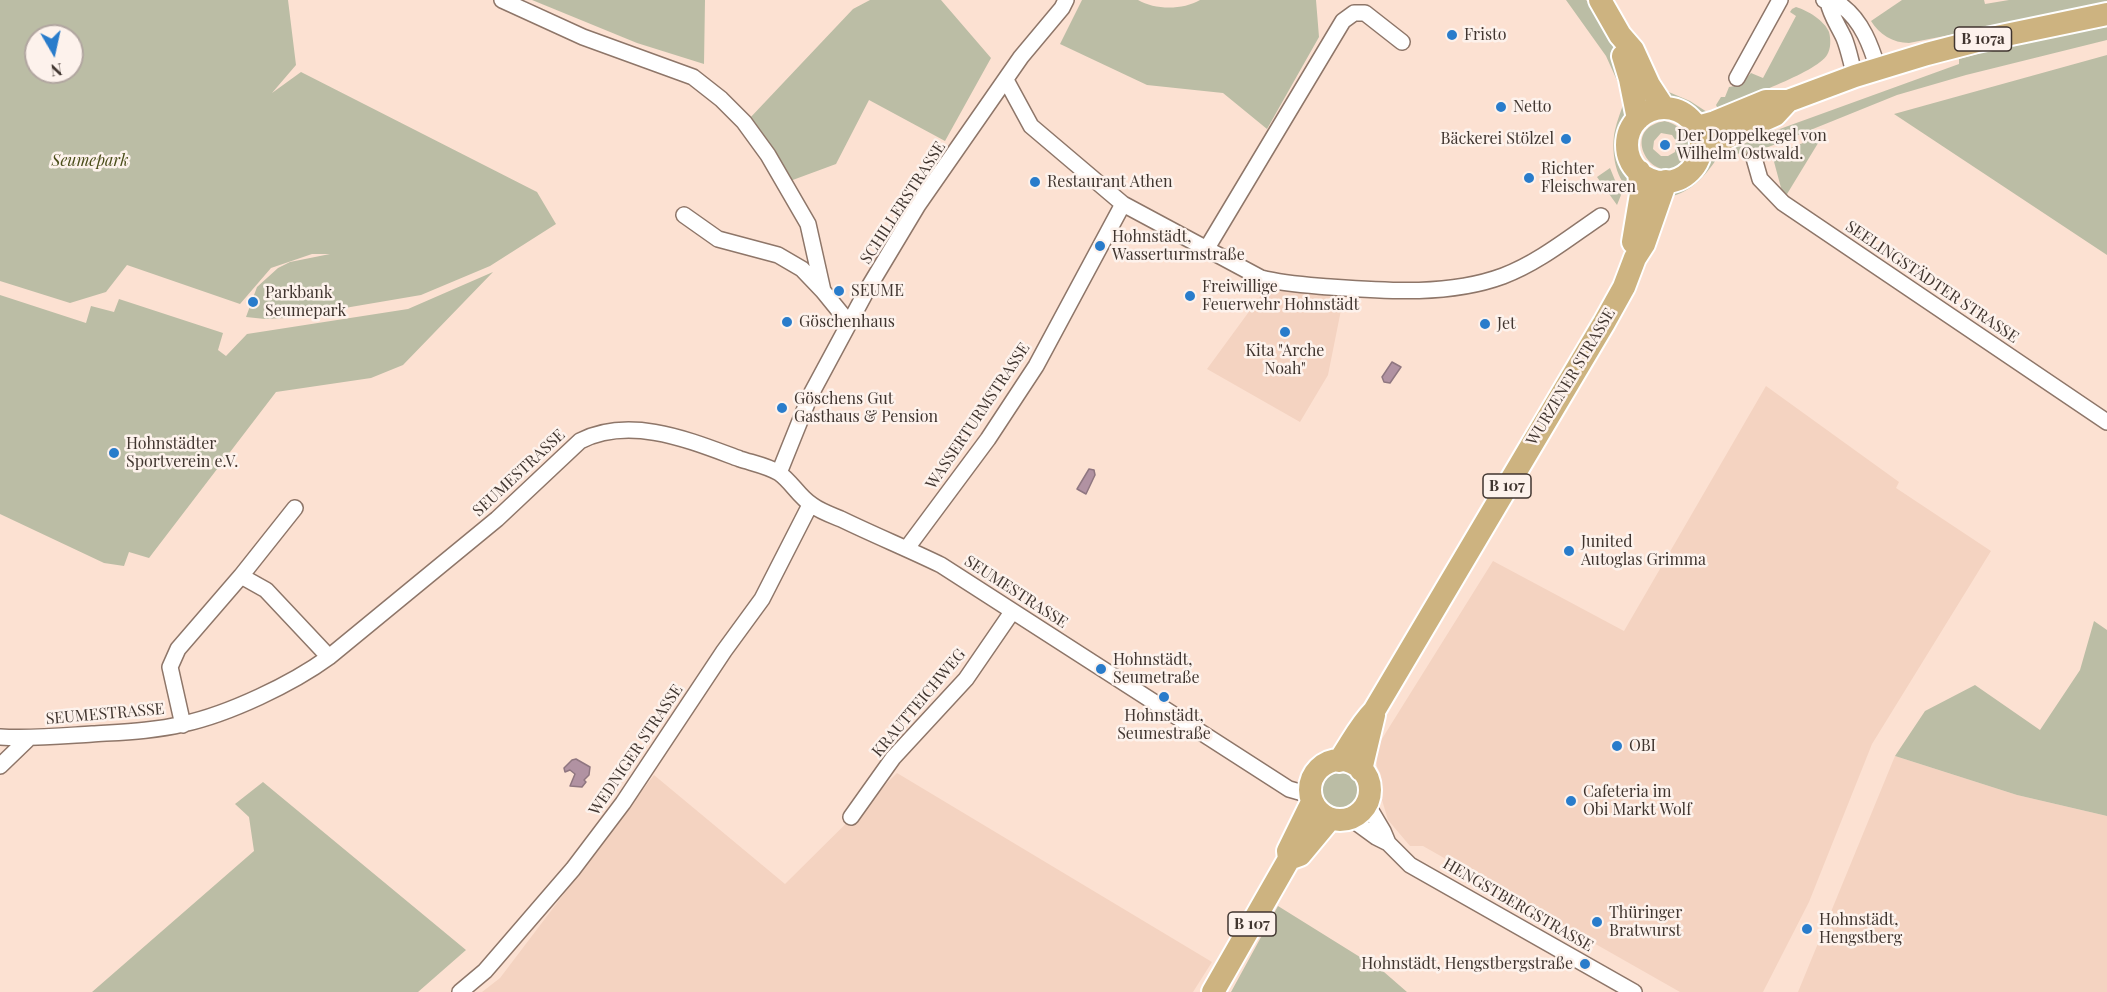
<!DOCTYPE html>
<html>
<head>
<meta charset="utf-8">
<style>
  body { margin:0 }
  #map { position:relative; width:2107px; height:992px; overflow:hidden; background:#fce1d2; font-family:"Playfair Display",serif }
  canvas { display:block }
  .north { position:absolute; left:24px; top:24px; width:60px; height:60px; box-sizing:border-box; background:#fdf2ec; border:2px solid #b1a6a0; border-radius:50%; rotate:171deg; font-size:16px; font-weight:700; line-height:24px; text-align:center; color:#40352f }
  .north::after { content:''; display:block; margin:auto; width:21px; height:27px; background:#297ccb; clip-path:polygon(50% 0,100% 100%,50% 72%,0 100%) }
</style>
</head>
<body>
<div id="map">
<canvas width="2107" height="992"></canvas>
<div class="north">N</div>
</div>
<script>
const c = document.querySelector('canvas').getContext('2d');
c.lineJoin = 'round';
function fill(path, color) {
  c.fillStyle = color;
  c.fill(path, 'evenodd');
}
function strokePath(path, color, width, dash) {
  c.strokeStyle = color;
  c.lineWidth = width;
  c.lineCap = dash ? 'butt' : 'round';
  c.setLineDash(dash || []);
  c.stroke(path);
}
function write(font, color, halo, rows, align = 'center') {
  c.font = font + ' "Playfair Display",serif';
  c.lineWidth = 5;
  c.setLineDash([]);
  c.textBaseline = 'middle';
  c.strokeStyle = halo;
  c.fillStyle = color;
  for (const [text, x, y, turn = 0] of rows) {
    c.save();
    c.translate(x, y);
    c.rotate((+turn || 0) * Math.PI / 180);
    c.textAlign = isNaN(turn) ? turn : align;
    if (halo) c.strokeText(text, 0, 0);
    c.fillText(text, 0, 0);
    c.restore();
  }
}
fill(new Path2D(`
  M1267,287L1344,295L1328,375L1300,422L1207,369Z
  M1766,386L1899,482L1896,488L1991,551L1872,744L1809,902L1763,992H1680L1423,846H1410L1388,820L1382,800L1383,795L1381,775L1377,767L1376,757L1380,742L1493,561L1624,631Z
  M1895,756L2017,795L2107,816V992H1798Z
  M897,773L1212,962L1193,992H482L500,978L654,775L785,884Z`), '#f4d3c1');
fill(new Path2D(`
  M0,0H288L296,65L272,93L301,72L537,192L556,224L490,266L421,295L286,318L265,319L246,317L257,287L278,268L290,262L330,254H312L271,268L240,304L127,265L106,292L70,303L0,281ZM36,36H72V72H36Z
  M532,0H705L704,64L637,43Z
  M870,0H941L991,58L945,141L869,100L836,164L790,181L749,119L853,9Z
  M1082,0H1138C1155,10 1183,10 1200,0H1316L1319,37L1267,129L1223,93L1147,85L1060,44Z
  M1566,0H1586C1609,25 1617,57 1626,88L1620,87L1606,56Z
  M1902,0H1984L1985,4L2009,0H2107V4L1909,43C1893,43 1879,34 1871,21Z
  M1796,7C1807,10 1825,21 1829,32C1831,39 1831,49 1827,55C1816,73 1740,99 1718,109L1716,105L1721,97H1725L1729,87L1740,85L1751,73L1763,78L1796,16L1790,12L1792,9Z
  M2107,27V40L1966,75L1897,95L1756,152L1734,154L1730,150L1766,134L1959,64V59L2014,44Z
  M2107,55V255L1894,114Z
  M1664,90L1690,101L1707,112V114L1674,100L1662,91Z
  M1624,102L1629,116L1620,136L1619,146L1620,154L1629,174L1630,189C1614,179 1611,147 1615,130C1617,121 1621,111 1624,102Z
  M1665,121C1683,125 1697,143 1683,160C1657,193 1615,129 1665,121ZM1661,133L1672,135L1676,141L1675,152L1668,156H1661L1653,149L1654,141Z
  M1823,135L1784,199L1773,158L1778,153Z
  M1720,154C1708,172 1694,191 1672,196L1673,189C1682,185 1693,181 1699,174C1709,161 1702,162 1720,154Z
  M1610,168L1621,195L1617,205L1597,177Z
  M493,272L403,365L371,378L276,392L149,558L129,552L124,566L104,563L0,514V295L86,323L91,306L114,312L119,299L223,333L218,350L226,356L247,334L408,309Z
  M2094,621L2107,630V816L2017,795L1895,756L1925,711L1975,685L2040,730L2080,670Z
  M1322 791a18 18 0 1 1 36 0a18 18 0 1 1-36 0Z
  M263,782L466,950L418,992H92L254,851L249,817L235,804Z
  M1278,906L1384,972L1407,992H1231Z`), '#bbbda5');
const water = new Path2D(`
  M1392,362L1401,367L1390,383L1384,382L1382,377Z
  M1089,469L1094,470L1095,475L1086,494L1077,489Z
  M576,759L590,767L589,775L584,780L586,782L582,787L570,786L575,774L570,770L565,772L564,768L572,760Z`);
fill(water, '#b192a2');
strokePath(water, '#8f7680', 1.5);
const minor = new Path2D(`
  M502,0L583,37L693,77L721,99L744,122L768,155L808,224L823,291
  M1824,0C1830,3 1838,2 1842,6C1862,21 1871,46 1878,69
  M1828,2C1831,16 1838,25 1844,38C1849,50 1851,63 1855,76
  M1737,78L1780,0
  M1006,80L1031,126L1123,204L1261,278C1284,284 1306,285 1330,287C1386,291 1449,296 1503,276C1538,263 1570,237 1601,216
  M1754,158L1760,179L1783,203L2107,422
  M684,215L718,239L778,255L802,269L823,291L849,323
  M1207,248L1343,21L1354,13H1365L1402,42
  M779,473L810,396L867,290L918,205L1021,57L1062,8L1066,0
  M907,548L988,439L1036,366L1123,204
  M241,576L295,508
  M183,725L170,667L178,649L241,576L266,590L329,657
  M0,737C31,739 61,736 92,734C122,732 154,731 183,724C229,714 292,684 329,657L497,519L580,441C631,415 691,441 740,459C752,463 768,466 779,473C791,481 799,497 812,505C820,511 831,515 841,519C874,535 908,549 941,565L1289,789L1310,795
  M0,766L28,739
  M1367,804L1383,831L1388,843
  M851,817L893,758L966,679L1012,612
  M1350,818L1376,837L1388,843L1410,865L1634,992
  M460,992L485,971L573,869L623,803L724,651L762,599L810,505`);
const primary = new Path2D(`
  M1600,0L1620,35L1633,50L1649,85L1664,108
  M1623,56L1630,79L1638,119
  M1627 145a37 37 0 1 1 74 0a37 37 0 1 1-74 0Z
  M1697,127L1715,122L1766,101H1788L1855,76L1927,54L1977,41L2107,14
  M1700,152L1737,132L1775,115L1788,101
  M1633,242L1641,194L1639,171
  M1310 790a30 30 0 1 1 60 0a30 30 0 1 1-60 0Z
  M1339,761C1351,744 1359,726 1374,711L1604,323L1624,287L1635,258L1644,244L1666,181
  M1361,770L1374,715
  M1289,859L1288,851L1312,802
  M1213,992L1289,859L1300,855L1330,819`);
strokePath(minor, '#8e7669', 18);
strokePath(primary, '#fff', 26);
strokePath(minor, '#fff', 15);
strokePath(primary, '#cdb380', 22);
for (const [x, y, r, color] of [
  [1452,35,6,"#297ccb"],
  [1501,107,6,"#297ccb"],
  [1566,139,6,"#297ccb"],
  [1665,145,6,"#297ccb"],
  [1529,178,6,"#297ccb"],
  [1035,182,6,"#297ccb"],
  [1100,246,6,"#297ccb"],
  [839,291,6,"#297ccb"],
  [1190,296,6,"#297ccb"],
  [253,302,6,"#297ccb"],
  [787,322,6,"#297ccb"],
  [1485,324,6,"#297ccb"],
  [1285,332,6,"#297ccb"],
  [782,408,6,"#297ccb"],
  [114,453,6,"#297ccb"],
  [1569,551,6,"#297ccb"],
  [1101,669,6,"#297ccb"],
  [1164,697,6,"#297ccb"],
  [1617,746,6,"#297ccb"],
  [1571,801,6,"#297ccb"],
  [1597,922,6,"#297ccb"],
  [1807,929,6,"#297ccb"],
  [1585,964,6,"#297ccb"]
]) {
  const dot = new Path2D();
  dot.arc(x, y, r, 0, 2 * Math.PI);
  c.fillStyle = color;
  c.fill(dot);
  strokePath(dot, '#fdf2ec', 2);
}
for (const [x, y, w] of [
  [1983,39,57],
  [1507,486,48],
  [1252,924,48]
]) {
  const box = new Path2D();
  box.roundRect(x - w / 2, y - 12, w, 24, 4.5);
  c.fillStyle = '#fdf2ec';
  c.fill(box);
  strokePath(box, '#40352f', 1.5);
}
write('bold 15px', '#40352f', null, [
  ["B 107a",1983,39],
  ["B 107",1507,486],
  ["B 107",1252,924]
]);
write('16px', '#40352f', '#fdf2ec', [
  ["Fristo",1464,35],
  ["Netto",1513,107],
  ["Der Doppelkegel von",1677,136],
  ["Wilhelm Ostwald.",1677,154],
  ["Bäckerei Stölzel",1554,139,"right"],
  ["Richter",1541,169],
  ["Fleischwaren",1541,187],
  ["Restaurant Athen",1047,182],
  ["Hohnstädt,",1112,237],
  ["Wasserturmstraße",1112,255],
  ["Freiwillige",1202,287],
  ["Feuerwehr Hohnstädt",1202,305],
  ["SEUME",851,291],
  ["Parkbank",265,293],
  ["Seumepark",265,311],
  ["Göschenhaus",799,322],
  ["Jet",1497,324],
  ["Kita \"Arche",1285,351,"center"],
  ["Noah\"",1285,369,"center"],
  ["Göschens Gut",794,399],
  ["Gasthaus & Pension",794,417],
  ["Hohnstädter",126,444],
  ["Sportverein e.V.",126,462],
  ["Junited",1581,542],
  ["Autoglas Grimma",1581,560],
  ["Hohnstädt,",1113,660],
  ["Seumetraße",1113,678],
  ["Hohnstädt,",1164,716,"center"],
  ["Seumestraße",1164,734,"center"],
  ["OBI",1629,746],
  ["Cafeteria im",1583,792],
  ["Obi Markt Wolf",1583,810],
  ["Thüringer",1609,913],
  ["Bratwurst",1609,931],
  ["Hohnstädt,",1819,920],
  ["Hengstberg",1819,938],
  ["Hohnstädt, Hengstbergstraße",1573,964,"right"]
], 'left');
write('italic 16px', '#494c18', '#fdf2ec', [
  ["Seumepark",90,161]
]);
write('16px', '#40352f', '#fdf2ec', [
  ["SCHILLERSTRASSE",903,203,-57],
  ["SEELINGSTÄDTER STRASSE",1932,282,34],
  ["WURZENER STRASSE",1571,377,-59],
  ["WASSERTURMSTRASSE",978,416,-56],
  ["SEUMESTRASSE",519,473,-43],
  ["SEUMESTRASSE",1016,592,33],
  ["KRAUTTEICHWEG",919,703,-50],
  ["SEUMESTRASSE",105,714,-5],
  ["WEDNIGER STRASSE",636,750,-56],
  ["HENGSTBERGSTRASSE",1518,905,30]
]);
</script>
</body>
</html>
